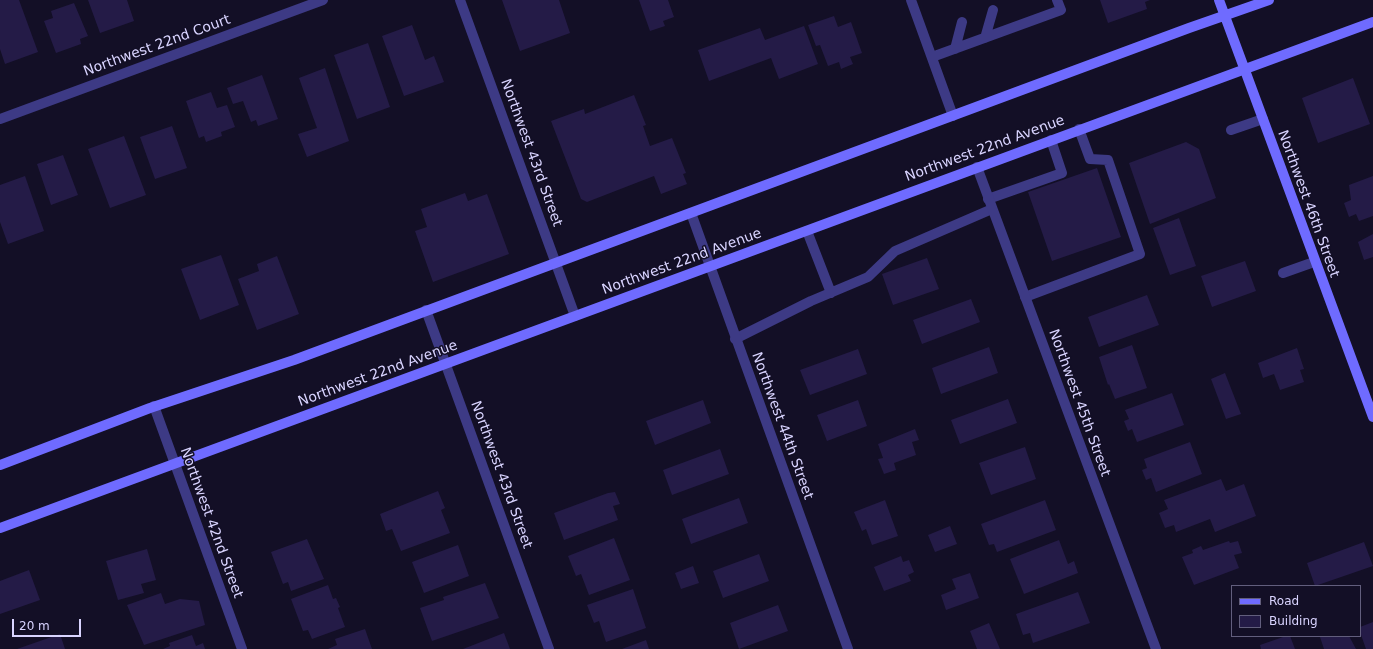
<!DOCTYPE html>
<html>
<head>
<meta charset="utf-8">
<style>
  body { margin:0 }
  #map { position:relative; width:1373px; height:649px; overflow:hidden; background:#130f26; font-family:"DejaVu Sans",sans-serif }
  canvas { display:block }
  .legend { position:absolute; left:1231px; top:585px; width:130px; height:52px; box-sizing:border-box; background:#130f26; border:1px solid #625e7d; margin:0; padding:5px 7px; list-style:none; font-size:12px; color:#d9d4ff }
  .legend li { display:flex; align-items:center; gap:8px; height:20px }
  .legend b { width:20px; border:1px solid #625e7d }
  .scale { position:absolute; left:12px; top:619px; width:69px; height:18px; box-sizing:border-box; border:2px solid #d9d4ff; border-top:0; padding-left:5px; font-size:12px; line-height:14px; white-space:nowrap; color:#d9d4ff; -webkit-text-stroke:3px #130f26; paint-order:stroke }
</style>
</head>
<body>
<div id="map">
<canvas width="1373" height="649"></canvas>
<ul class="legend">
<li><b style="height:5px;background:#6f6bff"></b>Road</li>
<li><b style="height:11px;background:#241b47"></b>Building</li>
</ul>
<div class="scale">20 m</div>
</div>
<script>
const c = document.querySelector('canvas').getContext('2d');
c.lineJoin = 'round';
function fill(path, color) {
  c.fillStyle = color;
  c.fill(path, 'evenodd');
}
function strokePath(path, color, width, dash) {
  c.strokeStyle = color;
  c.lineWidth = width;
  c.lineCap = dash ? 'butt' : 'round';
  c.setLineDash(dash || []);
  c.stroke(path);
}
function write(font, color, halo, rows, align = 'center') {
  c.font = font + ' "DejaVu Sans",sans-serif';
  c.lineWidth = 3;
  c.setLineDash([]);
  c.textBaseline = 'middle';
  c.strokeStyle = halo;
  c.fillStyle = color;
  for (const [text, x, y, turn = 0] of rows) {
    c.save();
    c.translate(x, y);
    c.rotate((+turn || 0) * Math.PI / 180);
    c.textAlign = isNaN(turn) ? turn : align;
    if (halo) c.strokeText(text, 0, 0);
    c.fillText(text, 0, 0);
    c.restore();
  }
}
fill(new Path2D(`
  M0,0H19L38,52L5,64L0,49Z
  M88,0H127L134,21L100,33Z
  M502,0H559L570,33L520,51Z
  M639,0H668L674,17L663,21L665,26L650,31Z
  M1100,0H1150L1145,2L1147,9L1108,23Z
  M74,3L88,36L80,39L81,44L56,53L44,21L53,18L51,11Z
  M834,16L838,27L851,22L862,53L850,57L853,64L841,69L839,62L828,66L820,45L816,46L808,25Z
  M412,25L425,60L434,56L444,82L404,96L382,36Z
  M804,26L818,64L779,79L771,58L709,81L698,50L760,28L765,40Z
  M368,43L390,107L357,119L334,55Z
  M325,68L349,141L307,157L298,134L317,128L299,78Z
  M262,75L278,119L258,126L256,120L251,122L243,101L233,104L227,88Z
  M1353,78L1370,124L1318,143L1302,98Z
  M211,92L217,108L227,105L235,127L221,132L222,136L206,142L204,136L199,138L186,101Z
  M634,95L646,125L643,126L650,146L672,138L686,173L683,174L687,184L661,194L654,176L587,202L581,199L551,121L584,109L585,114Z
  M172,126L187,168L155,179L140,137Z
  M124,136L146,195L110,208L88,149Z
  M1186,142L1199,149L1216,198L1150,224L1129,163Z
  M63,155L78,195L51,205L37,164Z
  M1097,168L1121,237L1052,261L1028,192Z
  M25,176L44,231L8,244L0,222V185Z
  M1373,176V216L1359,221L1356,214L1349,217L1344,203L1351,200L1349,185Z
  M465,193L468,201L487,194L509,254L433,282L415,231L427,227L421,209Z
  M1179,218L1196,266L1170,275L1153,228Z
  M1373,234V257L1364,260L1358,242Z
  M221,255L239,305L200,320L181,269Z
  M277,256L299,314L257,330L238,279L259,271L257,264Z
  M927,258L939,289L893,305L882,274Z
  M1245,261L1256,291L1212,307L1201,276Z
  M1147,295L1159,325L1099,347L1088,317Z
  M971,299L980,322L922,344L913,320Z
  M1132,345L1147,388L1115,399L1109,384L1108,385L1099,357Z
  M989,347L998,373L941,394L932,368Z
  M1297,348L1304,369L1300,370L1304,382L1280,390L1274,374L1263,378L1258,363Z
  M858,349L867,374L810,395L800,370Z
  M1225,373L1241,414L1226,419L1211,379Z
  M1172,393L1184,425L1137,442L1132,429L1128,431L1124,421L1129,419L1125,410Z
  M1008,399L1017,423L960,444L951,420Z
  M703,400L711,423L655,445L646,421Z
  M858,400L867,426L827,441L817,415Z
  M915,429L919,440L912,442L916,455L894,463L896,470L884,474L878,459L883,458L878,444Z
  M1190,442L1202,474L1156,492L1151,478L1146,480L1142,470L1147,468L1144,459Z
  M1025,447L1036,479L991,495L979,463Z
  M720,449L729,474L672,495L663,470Z
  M1221,479L1226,491L1244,484L1256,516L1215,532L1210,519L1176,532L1174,525L1165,528L1159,513L1168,509L1164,500Z
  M438,491L445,508L441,510L450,533L401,551L392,529L386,531L380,514Z
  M615,492L620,504L613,506L618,520L564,540L554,513L608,493Z
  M739,498L748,523L691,544L682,519Z
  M885,500L898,536L872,545L866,529L862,531L854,512Z
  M1045,500L1056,530L997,552L994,544L989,545L981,524Z
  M950,526L957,544L935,552L928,535Z
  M614,538L630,580L589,595L581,574L576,576L568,556Z
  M307,539L324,579L291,591L288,582L283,584L271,552Z
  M1059,540L1068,564L1074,561L1078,573L1024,594L1010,559Z
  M1229,541L1230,543L1238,541L1242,553L1234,555L1239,568L1194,585L1182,557L1193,553L1192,550L1201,546L1203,550Z
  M1364,542L1373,566L1315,586L1307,563Z
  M458,545L469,576L424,593L412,562Z
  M147,549L156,580L141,584L144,593L118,600L106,561Z
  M759,554L769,581L723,598L713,571Z
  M901,556L903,562L909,560L914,572L908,575L911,581L884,591L874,567Z
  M693,566L699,583L681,589L675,573Z
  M29,570L40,600L0,614V581Z
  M970,573L979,598L946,610L941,595L956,589L952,579Z
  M485,583L499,618L432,641L420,608L444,600L443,597Z
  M328,585L333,599L336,598L340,607L338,608L345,627L312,639L308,630L303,631L291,599Z
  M633,589L646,628L606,642L599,621L594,623L587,605Z
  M1078,592L1090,623L1033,643L1030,633L1023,635L1016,614Z
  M161,593L165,604L180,599L199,601L205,625L144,645L127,605Z
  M778,605L788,631L739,649L730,623Z
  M1373,622V649H1366L1360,632V627Z
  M989,623L1000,649H977L970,631Z
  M365,629L372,649H328L337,645L335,639Z
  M504,633L510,649H463Z
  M60,634L65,649H17Z
  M192,635L196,646L203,643L205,649H163L170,646L169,643Z
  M1286,636H1290L1295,649H1261L1260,645Z
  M1323,636H1349L1356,649H1324L1320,637Z
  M646,640L649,649H622Z`), '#241b47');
strokePath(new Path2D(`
  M911,0L953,116
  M985,38L993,10
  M955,49L962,22
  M932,57L1061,10L1057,0
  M1231,130L1263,119
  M988,199L1062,173L1051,140
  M807,231L831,293
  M1283,273L1314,262
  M1025,297L1140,254L1108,160L1090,159L1079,129
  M735,339L811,301L868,277L895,251L992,209`), '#3d3a85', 10);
strokePath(new Path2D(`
  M460,0L575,316
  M0,119L323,0
  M977,167L1156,649
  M691,213L848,649
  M426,310L549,649
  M154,406L242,649`), '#3d3a85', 10);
strokePath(new Path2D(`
  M1219,0L1373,417
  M0,465L150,408L294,360L1189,28L1269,0
  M0,528L1373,22`), '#6f6bff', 10);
write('14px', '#d9d4ff', '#130f26', [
  ["Northwest 22nd Court",157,46,-20],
  ["Northwest 22nd Avenue",985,149,-20],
  ["Northwest 43rd Street",531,153,70],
  ["Northwest 46th Street",1308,204,70],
  ["Northwest 22nd Avenue",682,262,-20],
  ["Northwest 22nd Avenue",378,374,-20],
  ["Northwest 45th Street",1079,403,70],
  ["Northwest 44th Street",782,426,70],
  ["Northwest 43rd Street",501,475,70],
  ["Northwest 42nd Street",211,523,70]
]);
</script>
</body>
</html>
